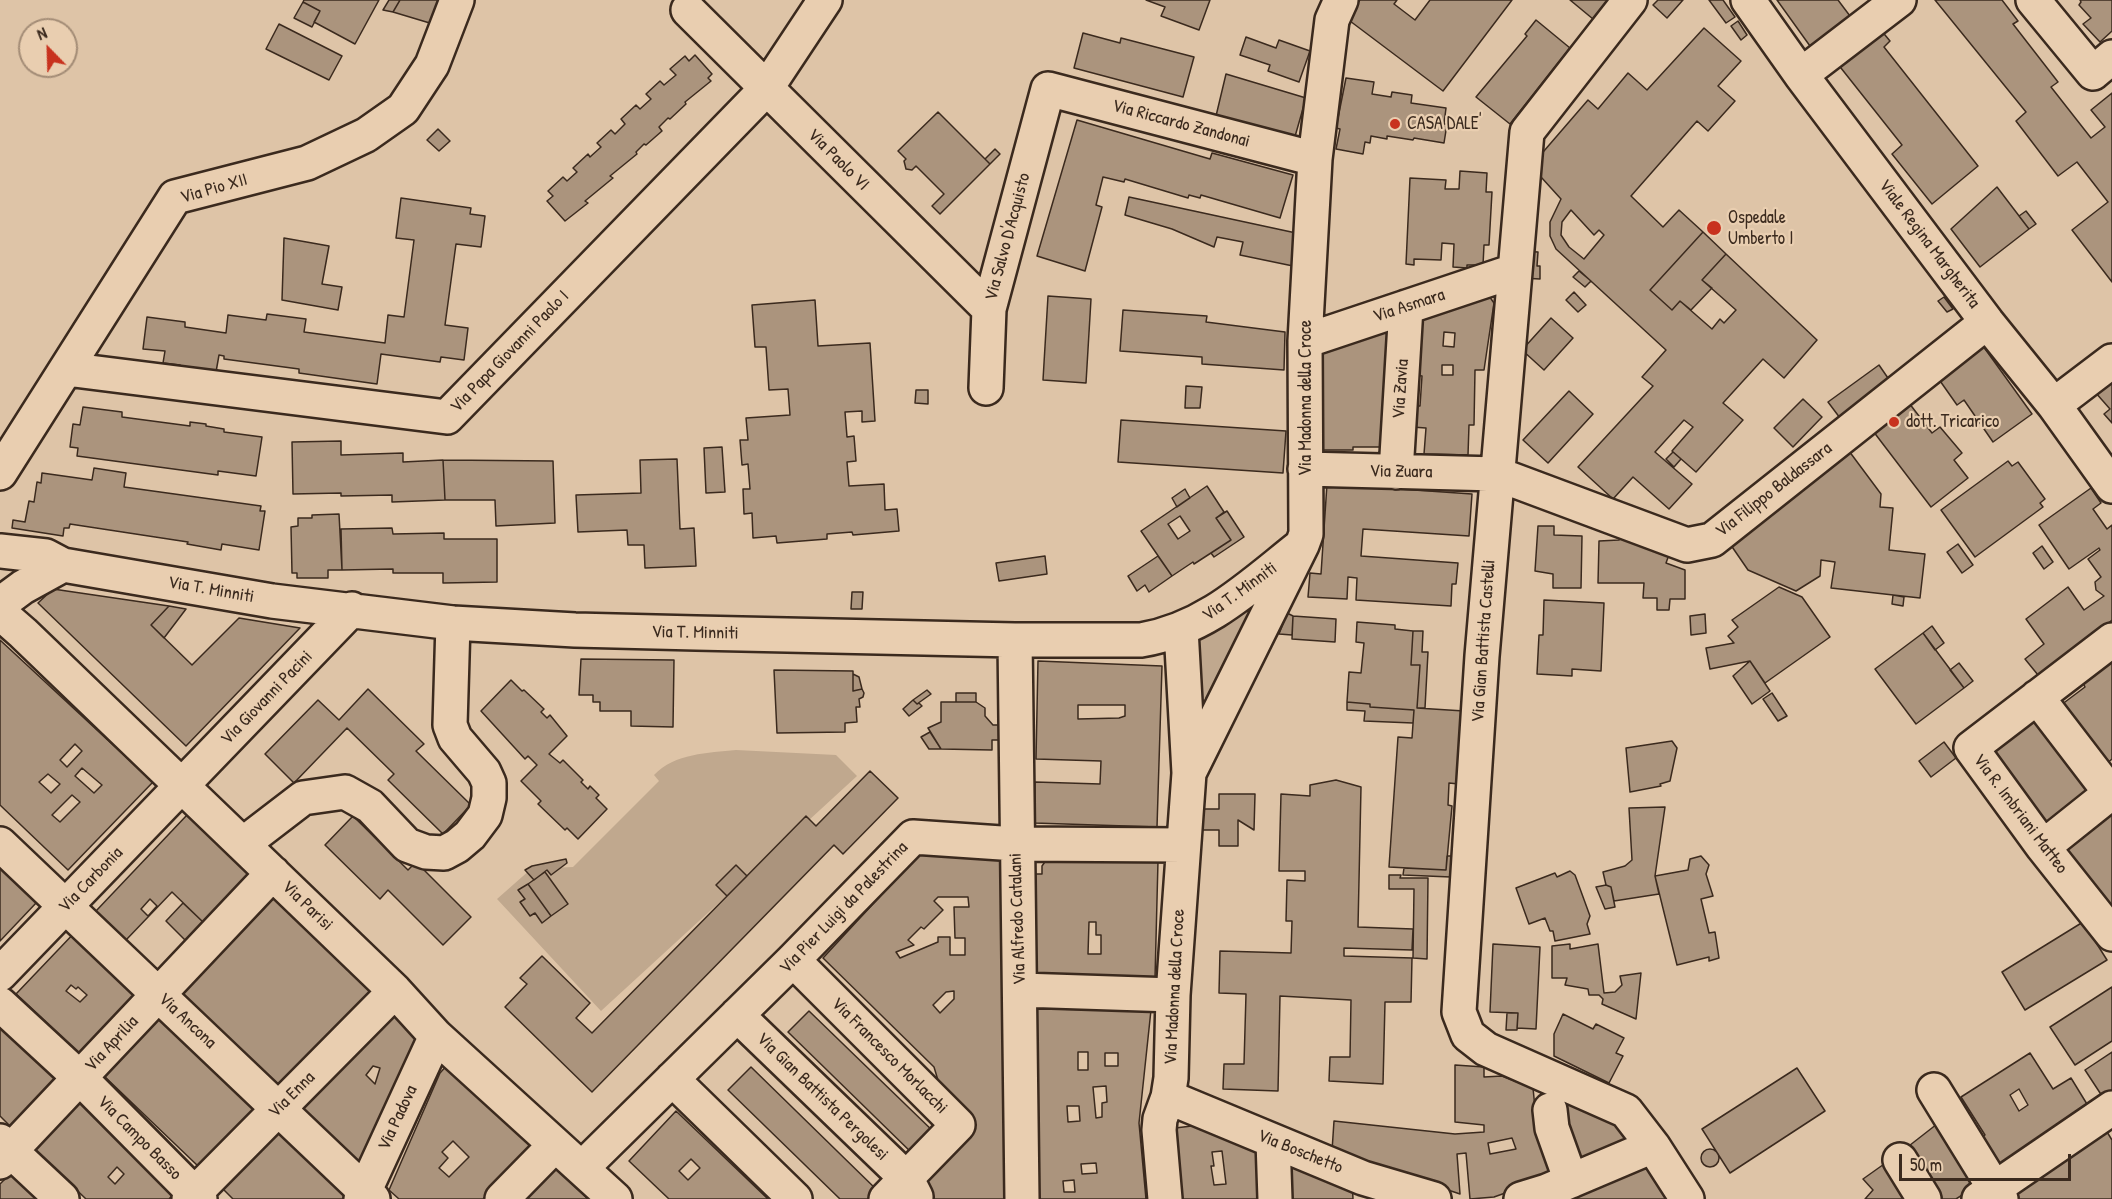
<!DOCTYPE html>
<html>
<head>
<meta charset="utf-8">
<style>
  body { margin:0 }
  #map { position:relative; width:2112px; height:1199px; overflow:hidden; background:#dec4a7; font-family:"Patrick Hand",sans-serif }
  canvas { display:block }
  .north { position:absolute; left:18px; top:18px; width:60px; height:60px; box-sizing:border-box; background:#e9ceb0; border:2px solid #a38c76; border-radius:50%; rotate:337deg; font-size:16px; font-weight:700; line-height:24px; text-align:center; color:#3b2a1e }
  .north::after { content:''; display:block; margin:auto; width:21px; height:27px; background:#c8321e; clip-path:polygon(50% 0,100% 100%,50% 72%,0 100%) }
  .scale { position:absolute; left:1899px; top:1154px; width:172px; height:27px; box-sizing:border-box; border:3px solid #3b2a1e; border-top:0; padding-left:8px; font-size:18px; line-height:21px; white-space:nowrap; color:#3b2a1e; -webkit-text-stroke:4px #e9ceb0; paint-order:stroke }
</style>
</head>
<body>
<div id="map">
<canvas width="2112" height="1199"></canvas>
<div class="north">N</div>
<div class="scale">50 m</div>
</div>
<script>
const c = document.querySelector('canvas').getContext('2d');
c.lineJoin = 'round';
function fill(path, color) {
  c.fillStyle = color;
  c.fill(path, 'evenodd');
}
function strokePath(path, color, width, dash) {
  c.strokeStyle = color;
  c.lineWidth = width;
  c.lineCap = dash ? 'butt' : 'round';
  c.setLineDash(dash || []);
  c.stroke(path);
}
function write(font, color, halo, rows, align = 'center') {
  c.font = font + ' "Patrick Hand",sans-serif';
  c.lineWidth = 4.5;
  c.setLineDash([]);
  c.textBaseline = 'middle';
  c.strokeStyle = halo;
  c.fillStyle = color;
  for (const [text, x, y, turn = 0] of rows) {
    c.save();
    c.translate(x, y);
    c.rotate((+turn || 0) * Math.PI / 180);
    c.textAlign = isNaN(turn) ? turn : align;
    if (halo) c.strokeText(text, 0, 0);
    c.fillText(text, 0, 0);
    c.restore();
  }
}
fill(new Path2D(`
  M1238,605L1256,611L1210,701L1192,691V641Z
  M736,750L836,755L857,776L601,1011L497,899L531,869L573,867L659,781L654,775C675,753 708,753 736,750Z`), '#c0a88e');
const building = new Path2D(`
  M304,0H379L355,44L314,22L320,11L303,2Z
  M389,0H400L393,12L383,10Z
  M400,0H440L433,24L393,12Z
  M1146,0H1210L1199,30L1161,16L1165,7Z
  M1360,0H1397L1394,4L1415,20L1430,0H1512L1443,91L1346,18Z
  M1570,0H1608L1593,19Z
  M1658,0H1683L1667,18L1653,5Z
  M1709,0H1723L1735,17L1726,23Z
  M1777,0H1838L1850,16L1810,46Z
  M1935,0H2002L2018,21L2013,24L2058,82L2051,87L2091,138L2105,127L2091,110L2112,93V282L2072,230L2108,202L2077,162L2058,176L2016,121L2026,112Z
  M2080,0H2112V31L2100,42L2083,24L2091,18L2079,5L2081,2Z
  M303,2L320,11L312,27L294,18Z
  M1536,20L1570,48L1510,124L1476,97L1527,36L1525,34Z
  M1738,21L1747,35L1741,40L1731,26Z
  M279,24L342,56L329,80L266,49Z
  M1704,28L1741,61L1718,86L1735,101L1708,131L1697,121L1631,196L1663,227L1679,210L1703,232L1650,290L1672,310L1680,301L1712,329L1720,319L1724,323L1736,310L1702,280L1726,254L1817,340L1784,378L1763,359L1723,403L1743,420L1696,472L1672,451L1693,427L1684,420L1655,452L1692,484L1669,509L1633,477L1613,499L1578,467L1653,386L1642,377L1666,350L1556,249L1550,236V222L1561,199L1531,166L1588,100L1598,109L1628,73L1647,90ZM1571,210L1594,235L1599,230L1604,235L1584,259L1569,247L1561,235L1562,222Z
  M1880,29L1890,41L1884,47L1978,166L1932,204L1892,154L1902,145L1837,63Z
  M1083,33L1120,43L1121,38L1194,57L1183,97L1074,68Z
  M1246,37L1276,48L1279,40L1310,51L1299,82L1268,71L1270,65L1240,55Z
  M695,55L712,74L708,78L711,81L685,102L686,104L670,119L668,118L659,127L662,131L646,145L644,144L636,152L637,154L610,176L613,178L585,201L588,203L565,221L547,201L553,196L548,191L563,177L567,181L577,172L573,168L588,154L590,157L601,147L597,143L611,130L615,134L625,124L621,119L636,105L640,109L651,99L646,94L660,81L664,85L676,75L670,69L685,56L689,61Z
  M1226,74L1306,98L1294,140L1216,116Z
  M1346,78L1374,82L1372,94L1391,97L1392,92L1412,95L1411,103L1446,108L1444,124H1447L1444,143L1414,138L1413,140L1387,136V139L1371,136L1370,143L1365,142L1363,154L1336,149L1340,129L1336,128Z
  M938,112L990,164L940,214L932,206L944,194L916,166L912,170L906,169L904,161L906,159L898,151Z
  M1077,120L1210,159L1212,153L1293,175L1280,218L1201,195L1200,198L1189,195L1188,198L1125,179L1124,182L1103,177L1096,205L1102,207L1085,271L1037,256Z
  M438,129L450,141L439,151L427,140Z
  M995,149L1000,154L990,164L985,159Z
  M1460,171L1487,173L1486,192H1492L1489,245H1484L1483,265H1467V268L1453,267L1454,244L1442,243L1441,260L1414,259V265L1406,264L1410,178L1446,180L1445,189H1459Z
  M1997,187L2029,229L1980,267L1951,229Z
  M1129,197L1296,233L1293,266L1240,255L1243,242L1217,237L1214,247L1172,229L1125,215Z
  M401,198L471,208L470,214L485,216L481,247L456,244L445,325L468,328L464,360L441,357L440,362L381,354L377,384L299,373V369L224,359V356L219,355L216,372L179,367L180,365L163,363L165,351L143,349L147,317L185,322V327L226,333L228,315L266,320L267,314L306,319L304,332L385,343L388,315L404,317L414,240L396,238Z
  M2026,211L2036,224L2029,229L2019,216Z
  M1703,232L1726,254L1702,280L1712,288L1691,310L1680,301L1672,310L1650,290Z
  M284,238L329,246L322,284L342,287L338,310L282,300Z
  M1523,251L1538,252L1537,266H1540V279L1522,278Z
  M1579,271L1591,281L1585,287L1573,277Z
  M1574,292L1586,305L1578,312L1566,300Z
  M1048,296L1091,299L1086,383L1043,380Z
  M1489,296L1494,303L1484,370H1475L1474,425H1469L1468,455L1424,454L1426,428L1412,427L1414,406H1420L1422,376L1416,375L1419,318ZM1444,332L1455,333L1454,347L1443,346ZM1442,365H1453V375H1442Z
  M1944,297L1953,309L1947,312L1938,301Z
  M815,300L818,346L870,343L875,421L862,422V411L845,412L847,437L854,436L856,461L847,462L849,486L884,484L885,510L897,509L899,531L853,535L852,532L827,534V539L777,543L776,536L753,538L752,513L744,514L743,489H750L748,464L742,465L740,440H748L746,418L790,415L788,389L769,390L766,347H755L752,305Z
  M1123,310L1207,316L1206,322L1285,332L1284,370L1202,364V357L1120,351Z
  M1551,318L1573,338L1544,370L1522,350Z
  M1390,327L1383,447H1353V450H1318V346Z
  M1983,346L2032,414L1993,442L1964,400L1957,405L1938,378Z
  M1879,365L1890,381L1840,418L1828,402Z
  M2112,378V423L2104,414L2110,409L2095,392Z
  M1186,386L1202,387L1200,408H1185Z
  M916,390H928V404L915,403Z
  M1569,391L1593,414L1548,463L1523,440Z
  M1803,399L1822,417L1793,447L1774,428Z
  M1909,403L1932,433L1940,427L1962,453L1954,460L1968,478L1931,507L1873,431Z
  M83,407L122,412V417L190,426V422L206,424V426L224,429V432L262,437L256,476L218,471V475L77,456L78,448L70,447L73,424L80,425Z
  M1121,420L1286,431L1283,473L1118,462Z
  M341,441V455L403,453V462L443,460L445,500L392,502V495L341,496V493L293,494L292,442Z
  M722,447L725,492L706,493L704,448Z
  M1846,447L1881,494L1880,507L1893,508L1889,550L1925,554L1920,598L1831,588L1835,562L1821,560L1820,576L1796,591L1748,570L1726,538Z
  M1673,452L1681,459L1674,467L1666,459Z
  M677,459L680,529L694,528L696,566L645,568L644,545H628L627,530L578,532L576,495L641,493L640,460Z
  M443,460L553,461L555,523L496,526L495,500H445Z
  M2008,461L2012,466L2018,462L2045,499L2040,503L2043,507L1975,557L1941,510Z
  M94,468L126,473L124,487L261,506L260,511H265L259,550L222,544L221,550L187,544L188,542L70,524L69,528H64L63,536L12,528L13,520L25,522L29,501L34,502L37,482L41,483L42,473L92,480Z
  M1327,484L1472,494L1469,536L1363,529L1361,556L1458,563L1456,584H1452L1451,606L1356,600L1357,578L1348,577L1347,599L1308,597L1310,573L1321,574Z
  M1207,486L1224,512L1216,518L1231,540L1194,564L1193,562L1172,576L1141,531ZM1180,516L1190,531L1178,539L1168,524Z
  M2091,488L2101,503L2093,509L2107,529L2112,525V620L2060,665L2057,661L2038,675L2025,659L2044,644L2026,619L2068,587L2084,610L2104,596L2096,590L2095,582L2101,577L2088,559L2100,550L2099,548L2069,569L2039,525Z
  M1185,489L1190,498L1177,507L1172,498Z
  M1227,511L1244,537L1214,557L1211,553L1231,540L1216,518Z
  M339,514L342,570H328V578H297V573H292L291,527L298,526V518H312V515Z
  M1538,526H1554V535L1582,536L1581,588H1553V574L1535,571Z
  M392,528L393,534L444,533V539H497V582L443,583V573H393V569L342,570L341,529Z
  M1621,537L1670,552L1666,563L1685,570V599H1670L1669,610H1657V598H1643L1644,583H1598L1599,541L1619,540Z
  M1958,544L1973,565L1962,573L1947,552Z
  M2042,546L2053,562L2044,569L2033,553Z
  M1045,556L1047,574L999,581L996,563Z
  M1158,556L1172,576L1149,592L1145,585L1137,591L1128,576Z
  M1779,587L1802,597L1830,637L1765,683L1750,661L1710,669L1706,648L1734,643L1728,636L1738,627L1732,620Z
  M53,589L169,606L151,625L192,665L239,618L300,628L186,746L38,603Z
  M852,592H863L862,609H851Z
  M1893,595L1904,597L1903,606L1892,604Z
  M1544,600L1604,603L1601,671L1572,669V676L1537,674L1539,635H1543Z
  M169,606L186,609L164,638L151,625Z
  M1287,613L1293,616L1292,635L1279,634Z
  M1705,614L1706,633L1691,635L1690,616Z
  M1293,616L1336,619L1335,642L1292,639Z
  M1357,622L1395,625V629L1413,631L1411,665H1420L1417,708L1464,711L1459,784L1449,783L1448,805L1452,806L1446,870L1389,867L1398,737L1412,738L1414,710L1370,707V704L1347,702L1349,672L1361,673L1364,643L1356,642Z
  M1932,626L1944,643L1935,650L1923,633Z
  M1413,631H1423L1422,652H1428L1425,708H1417L1420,665H1411Z
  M1923,633L1964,688L1916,724L1875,669Z
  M0,640L153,782L68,870L0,805ZM75,744L82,751L67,767L60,760ZM82,768L102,785L94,793L75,776ZM48,774L60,784L51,793L39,782ZM72,795L80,802L60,822L52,815Z
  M581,659L674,660L673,727L631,726V711H600V702H593V695H579Z
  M1038,661L1162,666L1157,827L1034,823L1035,782L1100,784L1101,761L1036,759ZM1078,705H1125V716L1119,718L1078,719Z
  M1750,661L1770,691L1752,704L1733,676Z
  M2112,661V759L2106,764L2061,705L2085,687L2083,683Z
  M1959,663L1973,681L1964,688L1950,670Z
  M774,670L853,671V691L862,689L864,693L863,697L859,699L860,707H856L857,722L845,723V732L777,733Z
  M853,674L859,677L862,689L853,691Z
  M511,680L522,691L524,690L544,709L541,712L547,718L550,715L567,736L549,754L560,763L563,760L583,780L581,782L588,789L590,786L599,795L596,798L607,809L578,839L567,828L565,830L538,804L541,801L521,781L537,765L528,756L525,759L481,711Z
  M368,689L424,744L416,751L471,805L443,834L388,780L394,774L347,728L294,783L265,754L318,700L339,720Z
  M927,690L931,694L917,704L913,700Z
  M956,693H976V702H956Z
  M1772,693L1787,716L1778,721L1763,699Z
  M913,700L917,704L919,703L922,706L909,716L903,709Z
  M941,702H976L985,708V716L993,725H1002V740H992V750L941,749L928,728L941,722Z
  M1347,702L1370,704V707L1414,710L1413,723L1364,721L1365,711L1347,710Z
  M2038,715L2096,790L2046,828L1988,753Z
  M930,732L941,749H929L921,737Z
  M1672,741L1677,748L1670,781L1660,784L1661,786L1630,792L1626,748Z
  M1944,742L1956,758L1931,777L1919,761Z
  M870,771L898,798L843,854L834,845L592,1092L505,1007L527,984L520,978L542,956L590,1003L576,1018L592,1033L806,816L816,826Z
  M1336,780L1361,787L1358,927L1413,929L1412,950L1344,948V956L1412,958L1411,1002H1385L1383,1084L1329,1081L1330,1057H1350L1351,1000L1280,996L1278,1091L1223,1089L1224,1064H1244L1246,994L1219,993L1220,951L1291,953L1292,921H1286L1287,880L1305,881V871H1279L1281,794L1310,796V785Z
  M1219,794H1255L1254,830L1238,820V846H1219V830H1201L1202,809H1219Z
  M1665,807L1655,876L1659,894L1614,901L1611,887L1606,885L1603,872L1625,866L1632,860L1629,808Z
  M2110,811L2112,814V917L2062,849Z
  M187,815L250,875L204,923L172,892L126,940L96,911ZM150,899L157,906L148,916L141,909Z
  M353,816L408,870L416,862L471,917L443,945L388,890L380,899L325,845Z
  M919,854L1007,856L1009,1199H926L919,1182L976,1125L940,1087L934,1067L823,958ZM938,897H968L969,907H954L955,938H965V955H950V937H938V942L900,958L896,952L914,945L908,940L921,927L924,929L943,910L934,901ZM954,991V999L940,1013L933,1005L946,992Z
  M1447,856H1452L1451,877L1403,875L1404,868L1446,870Z
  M1701,856L1709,865L1706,874L1713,896L1701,899L1709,933L1715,932L1719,958L1709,961V957L1677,965L1655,876L1688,870L1690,859Z
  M566,859L567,863L551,875L547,870L534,880L525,870L532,866Z
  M1047,859L1158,861L1155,978L1034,975V874H1042V866ZM1089,922H1096V935H1101V954H1088Z
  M736,865L747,876L727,896L716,885Z
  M0,866L37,902L0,941Z
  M1570,871L1575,875L1590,916L1587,924L1590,934L1555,941L1553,931H1550L1545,918L1529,924L1516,888L1555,873L1557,877Z
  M545,872L568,904L551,916L528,884Z
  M1389,875H1401L1400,878H1428L1427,959L1413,958L1414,889H1389Z
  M528,884L551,916L542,923L535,913L530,916L520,902L525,899L518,890Z
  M1606,885L1611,887L1615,907L1605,909L1596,887Z
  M275,897L376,993L283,1089L182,994Z
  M183,903L204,923L186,941L166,921Z
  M2083,922L2107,960L2025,1010L2002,972Z
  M78,929L141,989L79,1053L16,994ZM71,985L76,989L78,987L87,995L80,1002L66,991Z
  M1493,944L1540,947L1536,1029L1517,1028L1518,1013L1490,1012Z
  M1570,944V949L1598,944L1604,993L1615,992L1622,985L1620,976L1641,973L1636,1019L1602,1004L1603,999L1599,995H1589L1588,989L1565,985L1567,978H1552V946Z
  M2112,987V1041L2075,1065L2050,1027Z
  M1033,1009L1151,1010L1139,1123L1146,1199H1036ZM1078,1052H1088V1070H1078ZM1105,1053H1118V1066H1105ZM1106,1086L1107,1102L1102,1103V1117L1096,1118L1093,1087ZM1067,1106H1079L1080,1121L1068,1122ZM1096,1163L1097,1173L1082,1174L1081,1164ZM1074,1180L1075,1192H1064L1063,1181Z
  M393,1010L427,1042L368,1171L303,1108L338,1073L335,1070ZM373,1066L380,1068L375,1084L366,1075Z
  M809,1011L937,1135L916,1157L788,1032Z
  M164,1012L261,1104L199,1167L104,1076Z
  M1507,1013H1518L1517,1030H1506Z
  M1563,1014L1593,1029L1596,1024L1624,1038L1616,1053L1623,1056L1609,1083L1554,1056V1034Z
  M0,1017L60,1074L10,1126L0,1116Z
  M2112,1052V1093L2104,1099L2085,1070Z
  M2030,1053L2053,1089L2071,1078L2090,1109L1996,1169L1978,1140L1985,1135L1961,1097ZM2019,1089L2028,1105L2019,1111L2010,1095Z
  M449,1063L534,1145L483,1199H399L389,1190L440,1073ZM453,1141L469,1157L449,1177L439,1168L448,1158L442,1152Z
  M1455,1065L1484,1067V1077L1502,1076L1533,1088L1535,1108L1556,1175L1494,1197L1470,1199L1466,1153L1457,1154L1460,1194L1332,1151L1334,1121L1455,1134L1484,1132V1125L1455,1122ZM1512,1138L1516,1149L1490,1154L1488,1143Z
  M751,1067L880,1193L874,1199H840L728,1090Z
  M1797,1068L1825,1111L1730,1173L1702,1129Z
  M84,1097L179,1188L169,1199H86L34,1149ZM117,1167L124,1174L115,1184L108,1177Z
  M1564,1101L1613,1122L1631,1142L1576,1167L1559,1105Z
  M676,1111L768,1199H669L629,1161ZM691,1159L700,1168L688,1180L679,1171Z
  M1946,1117L1986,1180L1956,1199H1937L1905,1149Z
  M282,1124L357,1199H233L222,1188Z
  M1208,1124L1256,1148L1260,1199H1174L1167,1129ZM1222,1151L1226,1184L1214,1185L1211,1166H1214L1212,1152Z
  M2104,1127L2112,1140V1199H2017L2011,1191Z
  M1701 1158a9 9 0 1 1 18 0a9 9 0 1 1-18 0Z
  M1282,1156L1352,1179L1353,1199H1285Z
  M1894,1157L1921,1199H1865L1873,1190L1863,1179Z
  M553,1166L588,1199H522Z
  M1645,1166L1667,1199H1560Z
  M15,1169L46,1199H0V1184Z`);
fill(building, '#ab947d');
strokePath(building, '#3b2a1e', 1.5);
const minor = new Path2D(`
  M1630,0L1527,132L1482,656L1459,1012L1468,1035L1486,1049L1626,1111L1653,1146L1687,1199
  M1748,0L1801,75L1987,322L2054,405L2112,486
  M2033,0L2093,73L2112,57
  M688,10L989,309
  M1801,75L1899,0
  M1305,341L1514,271
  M66,369L447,417L766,89L825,0
  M986,388L989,309L1048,89L1315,159
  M2054,405L2112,361
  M1305,469L1497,474L1687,545L1712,540L1987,322
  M1396,472L1406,307
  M0,473L175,197L307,163L366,135L403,109L432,65L457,0
  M0,551L46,556L63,565L23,587L0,604
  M63,565L272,601L453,623L575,630L696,633L1015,640H1141C1207,629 1251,585 1302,545
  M0,613L23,633L395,991L436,1036L615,1199
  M1015,640C1016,826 1021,1013 1022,1199
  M2112,640L1971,748L2043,847L2112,934
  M2037,697L2112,795
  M1189,773L1302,545L1306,534L1305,341L1315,159L1332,20L1341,0
  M0,844L373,1199
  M243,844L303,798L345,792L370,806L407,845L426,852L444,853L457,846L470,835L485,815L489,798V783L484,772L455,738L450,725L453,623
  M2043,847L2112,792
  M793,960L958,1125L886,1199
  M0,974L352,609
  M1021,990L1173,995
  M0,1004L80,1078L200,1199
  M737,1015L907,1179L916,1197
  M672,1079L795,1199
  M1934,1090L2001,1199
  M1168,1097L1363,1178L1434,1199
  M1550,1110L1552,1128L1571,1181
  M0,1141L62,1199
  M1273,1141L1275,1199
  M1900,1160L1924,1199
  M0,1162L273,873
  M582,1168L793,960L913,837L1016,844L1183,845
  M189,1199L395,991
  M361,1199L436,1036
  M502,1199L555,1145
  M1165,1199L1159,1130L1160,1119L1168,1097L1171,1078L1173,995L1189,773L1181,629
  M1521,1199L1547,1191L1653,1146
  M1979,1199L2112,1108`);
strokePath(minor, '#3b2a1e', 38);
strokePath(minor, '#e9ceb0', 33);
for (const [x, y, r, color] of [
  [1395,124,6,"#c8321e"],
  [1714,228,8,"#c8321e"],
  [1894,422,6,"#c8321e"]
]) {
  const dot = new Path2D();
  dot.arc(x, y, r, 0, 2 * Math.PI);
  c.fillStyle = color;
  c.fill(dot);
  strokePath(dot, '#e9ceb0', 2);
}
write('18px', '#3b2a1e', '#e9ceb0', [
  ["Via Riccardo Zandonai",1181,124,15],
  ["Via Paolo VI",838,160,45],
  ["Via Pio XII",214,189,-16],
  ["Via Salvo D'Acquisto",1008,237,-75],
  ["Viale Regina Margherita",1929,244,53],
  ["Via Asmara",1409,306,-18],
  ["Via Papa Giovanni Paolo I",510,352,-46],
  ["Via Zavia",1401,389,-86],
  ["Via Madonna della Croce",1306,398,-90],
  ["Via Zuara",1401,472,1],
  ["Via Filippo Baldassara",1774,490,-38],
  ["Via T. Minniti",211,590,10],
  ["Via T. Minniti",1240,592,-36],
  ["Via T. Minniti",695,633,1],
  ["Via Gian Battista Castelli",1484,641,-86],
  ["Via Giovanni Pacini",267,698,-46],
  ["Via R. Imbriani Matteo",2020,814,53],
  ["Via Carbonia",91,880,-46],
  ["Via Parisi",307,906,44],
  ["Via Pier Luigi da Palestrina",844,908,-46],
  ["Via Alfredo Catalani",1018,919,-92],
  ["Via Madonna della Croce",1175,987,-87],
  ["Via Ancona",187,1021,43],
  ["Via Aprilia",112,1044,-47],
  ["Via Francesco Morlacchi",889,1056,45],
  ["Via Enna",292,1095,-45],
  ["Via Gian Battista Pergolesi",822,1097,44],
  ["Via Padova",398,1118,-65],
  ["Via Campo Basso",139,1138,45],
  ["Via Boschetto",1300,1152,22]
]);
write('18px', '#3b2a1e', '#e9ceb0', [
  ["CASA DALE'",1407,124],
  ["Ospedale",1728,218],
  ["Umberto I",1728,239],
  ["dott. Tricarico",1906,422]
], 'left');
</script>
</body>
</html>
